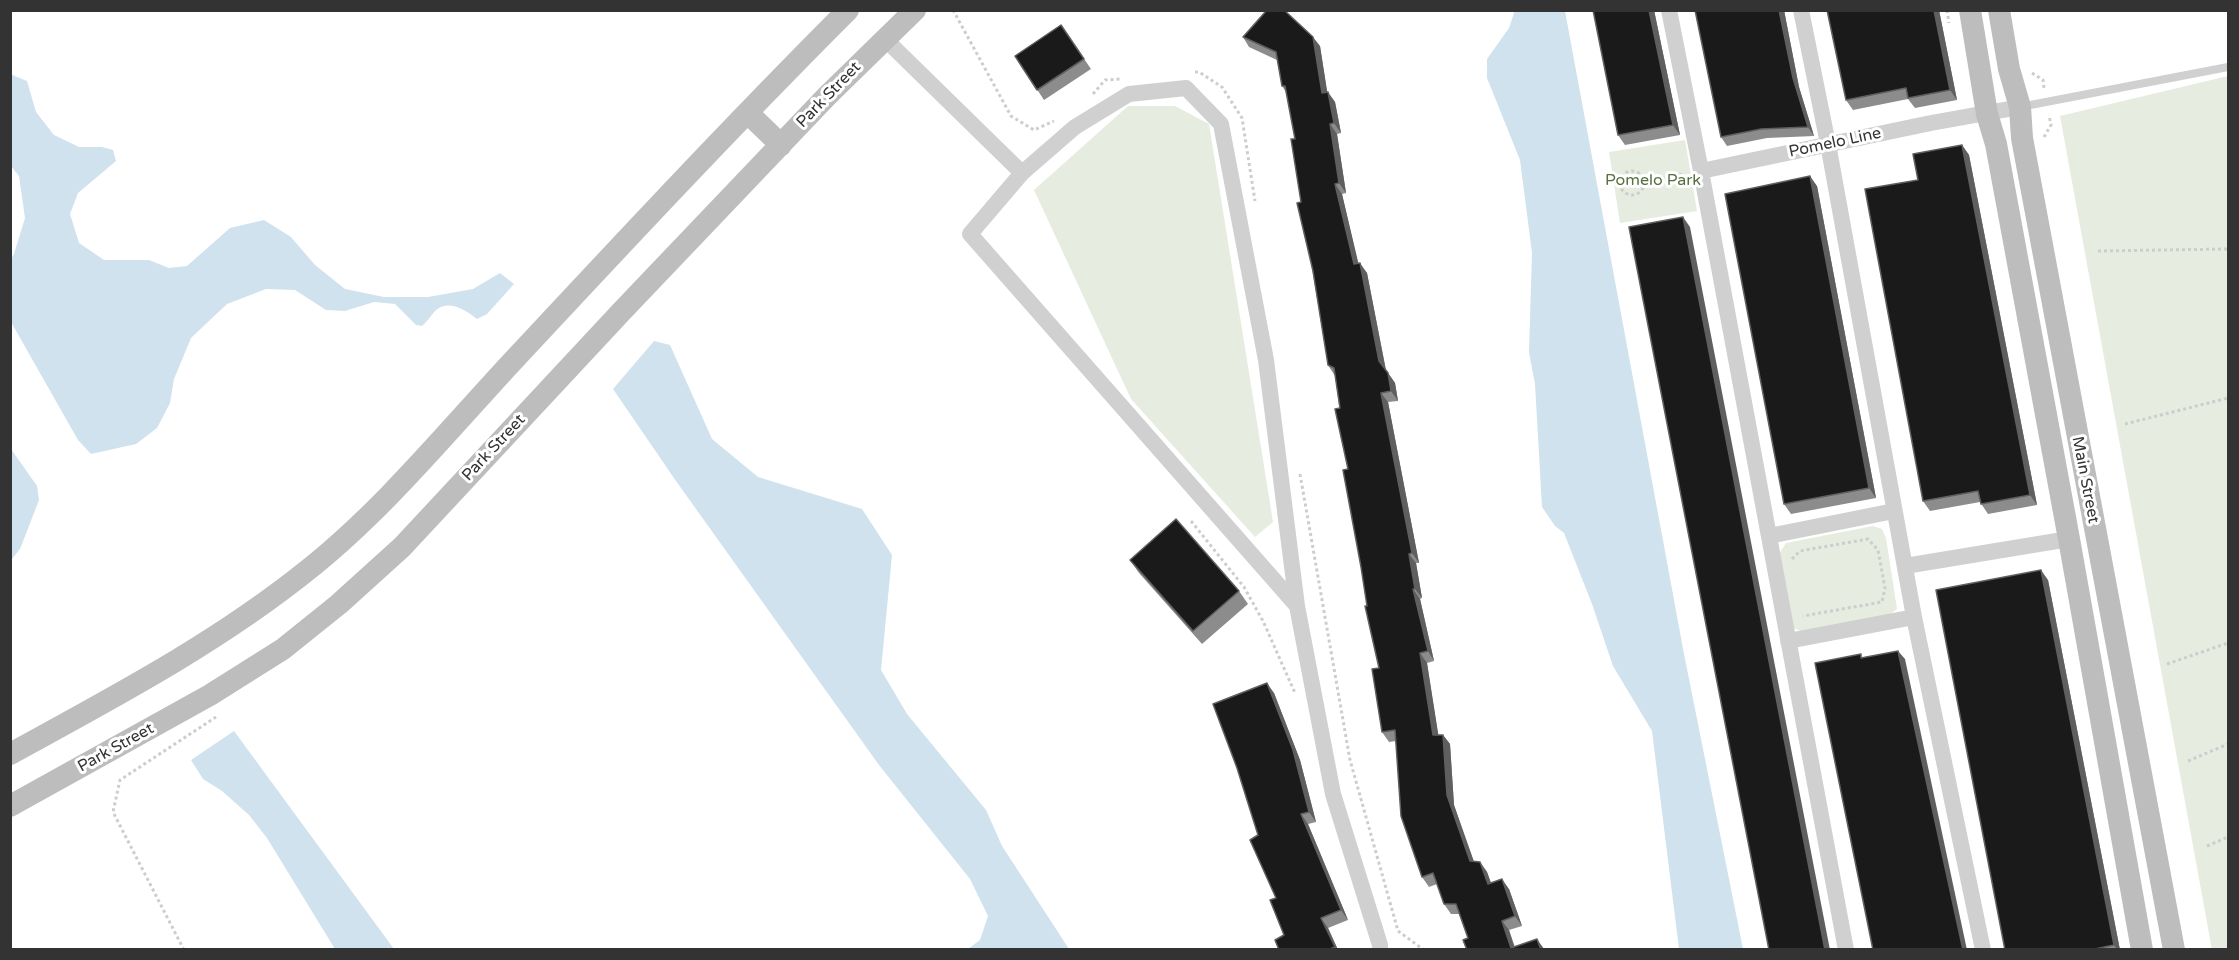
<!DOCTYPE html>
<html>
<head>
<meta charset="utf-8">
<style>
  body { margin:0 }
  #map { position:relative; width:2239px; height:960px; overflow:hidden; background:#fff; font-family:"Varela Round",sans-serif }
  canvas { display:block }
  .frame { position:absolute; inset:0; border:12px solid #333; pointer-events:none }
</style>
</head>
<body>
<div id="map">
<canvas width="2239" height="960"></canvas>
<div class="frame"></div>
</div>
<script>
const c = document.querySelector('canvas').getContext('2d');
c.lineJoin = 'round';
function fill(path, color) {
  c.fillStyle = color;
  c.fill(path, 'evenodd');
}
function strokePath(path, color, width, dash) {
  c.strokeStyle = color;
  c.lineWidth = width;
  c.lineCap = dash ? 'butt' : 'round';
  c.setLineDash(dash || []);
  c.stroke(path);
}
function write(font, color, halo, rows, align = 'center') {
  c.font = font + ' "Varela Round",sans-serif';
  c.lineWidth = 6;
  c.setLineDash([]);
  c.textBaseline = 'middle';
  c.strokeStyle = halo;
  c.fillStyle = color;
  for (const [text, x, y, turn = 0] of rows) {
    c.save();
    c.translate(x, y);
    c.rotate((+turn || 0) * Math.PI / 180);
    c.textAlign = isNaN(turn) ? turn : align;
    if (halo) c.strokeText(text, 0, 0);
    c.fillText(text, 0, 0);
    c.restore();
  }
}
fill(new Path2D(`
  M2228,76V949L2212,950L2060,116Z
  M1128,106H1175L1209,124L1273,522L1255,537L1131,399L1034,190Z
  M1685,140L1697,211L1620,223L1609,152Z
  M1873,526L1882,529L1886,538L1897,609L1889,615L1801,631L1793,628L1779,554L1786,543Z`), '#e6ecdf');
fill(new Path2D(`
  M1515,10L1565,11L1684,654L1743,949H1679L1652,731L1613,666L1592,604L1564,533L1555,526L1542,507L1535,384L1529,352L1532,253L1520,160L1487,78V59L1509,28Z
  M10,74L27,81L36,112L54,135L79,147H102L113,150L116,161L78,193L70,214L79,243L104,260H149L169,268L187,266L230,228L264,220L291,237L315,265L345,289L384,297H428L473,289L500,273L514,284L487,314L477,319C466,310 449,299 436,310C431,315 428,321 422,326L416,325L395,304L374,302L345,311L326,310L295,290L266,289L227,304L191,338L174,379L170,403L157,428L136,444L91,454L78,440L11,322V259L14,254L25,218L19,176L11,166Z
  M654,341L670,345L712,439L758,477L862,509L892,555L881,670L907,714L986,810L1002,846L1069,949H968L980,940L988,916L970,879L879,765L676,481L613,389Z
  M11,449L37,486L39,500L20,549L11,560Z
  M234,731L394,949H335L267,838L249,815L222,791L203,779L191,760Z`), '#cfe2ee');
strokePath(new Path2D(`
  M953,10L1011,116L1034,130L1054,121
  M1947,10L1949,23
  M1195,72H1199L1222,87L1242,118L1255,201
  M2032,73L2043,80L2044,88
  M1093,94L1105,80L1120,79
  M2044,137L2051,125L2049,115
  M1620 183a12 12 0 1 1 24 0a12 12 0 1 1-24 0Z
  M1644,182L1683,174
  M2098,251L2228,249
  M2125,424L2228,398
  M1300,474L1350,760L1398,931L1424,950
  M1191,521L1244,587L1263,621L1295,693
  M1792,559L1800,551L1868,539L1878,550L1885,588L1882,602L1803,616
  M2167,664L2228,643
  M2188,761L2228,744
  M2207,846L2228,837
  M184,950L113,812L120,780L216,717`), '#cdcdcd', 3, [3, 3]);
strokePath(new Path2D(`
  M2020,107L2228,67`), '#d0d0d0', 8);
strokePath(new Path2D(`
  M1669,10L1701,171L1846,950
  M1801,10L1828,144L1914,617L1983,950
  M885,39L1022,173L970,234L1297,606
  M1701,171L1931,123L2020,107
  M1022,173L1075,127L1129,94L1186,88L1221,124L1266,360L1297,606L1333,794L1380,945V950
  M1769,536L1894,511
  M1905,566L2069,539
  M1788,641L1914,617`), '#d0d0d0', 16);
strokePath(new Path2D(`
  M1970,10L1987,114L1996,144L2069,539L2142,950
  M1999,10L2009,69L2020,107L2022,138L2174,950
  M748,113L781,145
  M10,754C114,697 217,643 309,569C384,509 446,433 511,363C622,244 733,125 848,10
  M10,806L210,695L283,649L339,604L402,547L622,311L827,96L915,10`), '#bdbdbd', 22);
fill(new Path2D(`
  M1593,10H1654L1680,135L1625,145L1618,135Z
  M1695,10H1784L1799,87L1814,136L1767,138L1727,146L1721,137Z
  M1827,10H1939L1957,100L1915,108L1908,99L1853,110L1846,100Z
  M1061,25L1091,69L1044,100L1015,56Z
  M1243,37L1320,46L1327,92L1335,102L1341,133L1337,134L1346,193L1342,194L1358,264L1367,273L1386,370L1395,383L1398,401L1388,402L1419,563H1416L1422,598L1420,599L1434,661L1427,663L1438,735H1443L1450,744L1454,805L1473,861L1480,862L1487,872L1491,883L1509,889L1522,926L1509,930L1515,947L1544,950H1467L1468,938L1459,914H1451L1444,904L1437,884L1429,887L1422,877L1396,741L1389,742L1382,732L1379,668L1367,606L1335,376L1328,365L1301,202L1295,139L1286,92L1282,86L1277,60L1249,47Z
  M1962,145L1969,155L2037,505L1988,514L1980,502L1930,511L1923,501Z
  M1817,186L1876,498L1791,514L1784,504Z
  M1130,560L1239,591L1248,604L1202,644L1139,573Z
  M2048,580L2120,950H2005Z
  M1274,693L1300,760L1316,822L1308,824L1348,920L1328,928L1338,950H1279L1284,935L1276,898L1258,835Z`), '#8c8c8c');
fill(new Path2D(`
  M1649,10H1654L1680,135L1673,125Z
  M1779,10H1784L1799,87L1814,136L1808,127L1793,78Z
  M1934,10H1939L1957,100L1950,90Z
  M1313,37L1320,46L1329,103L1322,93Z
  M1328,92L1335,102L1341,133L1334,123Z
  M1330,124L1337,134L1346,193L1339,183Z
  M1962,145L1969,155L2037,505L2030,495Z
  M1810,176L1817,186L1876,498L1869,488Z
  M1335,184L1342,194L1361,274L1354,264Z
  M1683,217L1690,227L1830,950H1825Z
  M1360,263L1367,273L1386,371L1379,361Z
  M1388,373L1395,383L1398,401L1391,391Z
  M1381,393L1388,402L1419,563L1412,553Z
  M1409,554L1416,563L1422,598L1415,589Z
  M2041,570L2048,580L2120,950H2117L2114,945Z
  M1413,589L1420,599L1434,661L1428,651Z
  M1898,651L1905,659L1967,950H1963Z
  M1420,653L1427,663L1440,745L1433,735Z
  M1267,683L1274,693L1300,760L1316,822L1309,812Z
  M1443,735L1450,744L1454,805L1477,870L1470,861L1447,795Z
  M1301,814L1308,824L1348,920L1341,910Z
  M1480,862L1487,872L1495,894L1488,884Z
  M1502,879L1509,889L1522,926L1515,916Z
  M1321,918L1328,928L1338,950H1337L1335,947Z
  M1502,921L1509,930L1515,950L1511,948Z
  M1537,939L1544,949L1541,950Z`), '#5f5f5f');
const building = new Path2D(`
  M1267,10H1284L1313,37L1322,93L1328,92L1334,123L1330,124L1339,183L1335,184L1354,264L1360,263L1379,361L1388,373L1391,391L1381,393L1412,553L1409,554L1415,589H1413L1428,651L1420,653L1433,735H1443L1447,795L1470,861L1480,862L1488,884L1502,879L1515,916L1502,921L1511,948L1537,939L1541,950H1467L1463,940L1468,938L1456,904H1444L1433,873L1422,877L1401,816L1395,730L1382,732L1372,669L1379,668L1365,606H1367L1361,567L1343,470L1348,469L1335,409L1340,408L1334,368L1328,365L1313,271L1297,203L1301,202L1291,139H1295L1285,86H1282L1276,52L1243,37Z
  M1593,10H1649L1673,125L1618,135Z
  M1695,10H1779L1793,78L1808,127L1761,129L1721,137Z
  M1827,10H1934L1950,90L1908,98L1906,88L1846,100Z
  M1061,25L1084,59L1037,90L1015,56Z
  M1962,145L2030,495L1981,504L1978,491L1923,501L1865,189L1918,180L1913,154Z
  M1810,176L1869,488L1784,504L1725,194Z
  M1683,217L1825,950H1769L1629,227Z
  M1176,519L1239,591L1193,631L1130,560Z
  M2041,570L2114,945L2090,950H2005L1936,590Z
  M1898,651L1963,950H1873L1815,663L1861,654V658Z
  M1267,683L1293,750L1309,812L1301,814L1341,910L1321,918L1335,947L1332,948V950H1279L1275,940L1284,935L1270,900L1276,898L1250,840L1258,835L1237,768L1213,704Z`);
fill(building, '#1a1a1a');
strokePath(building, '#5f5f5f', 1.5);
write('16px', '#333', '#fff', [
  ["Park Street",829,95,-46],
  ["Pomelo Line",1835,143,-12],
  ["Park Street",494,448,-47],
  ["Main Street",2085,480,79],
  ["Park Street",116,748,-29]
]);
write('16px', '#56703f', '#fff', [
  ["Pomelo Park",1653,181]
]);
</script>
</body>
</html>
